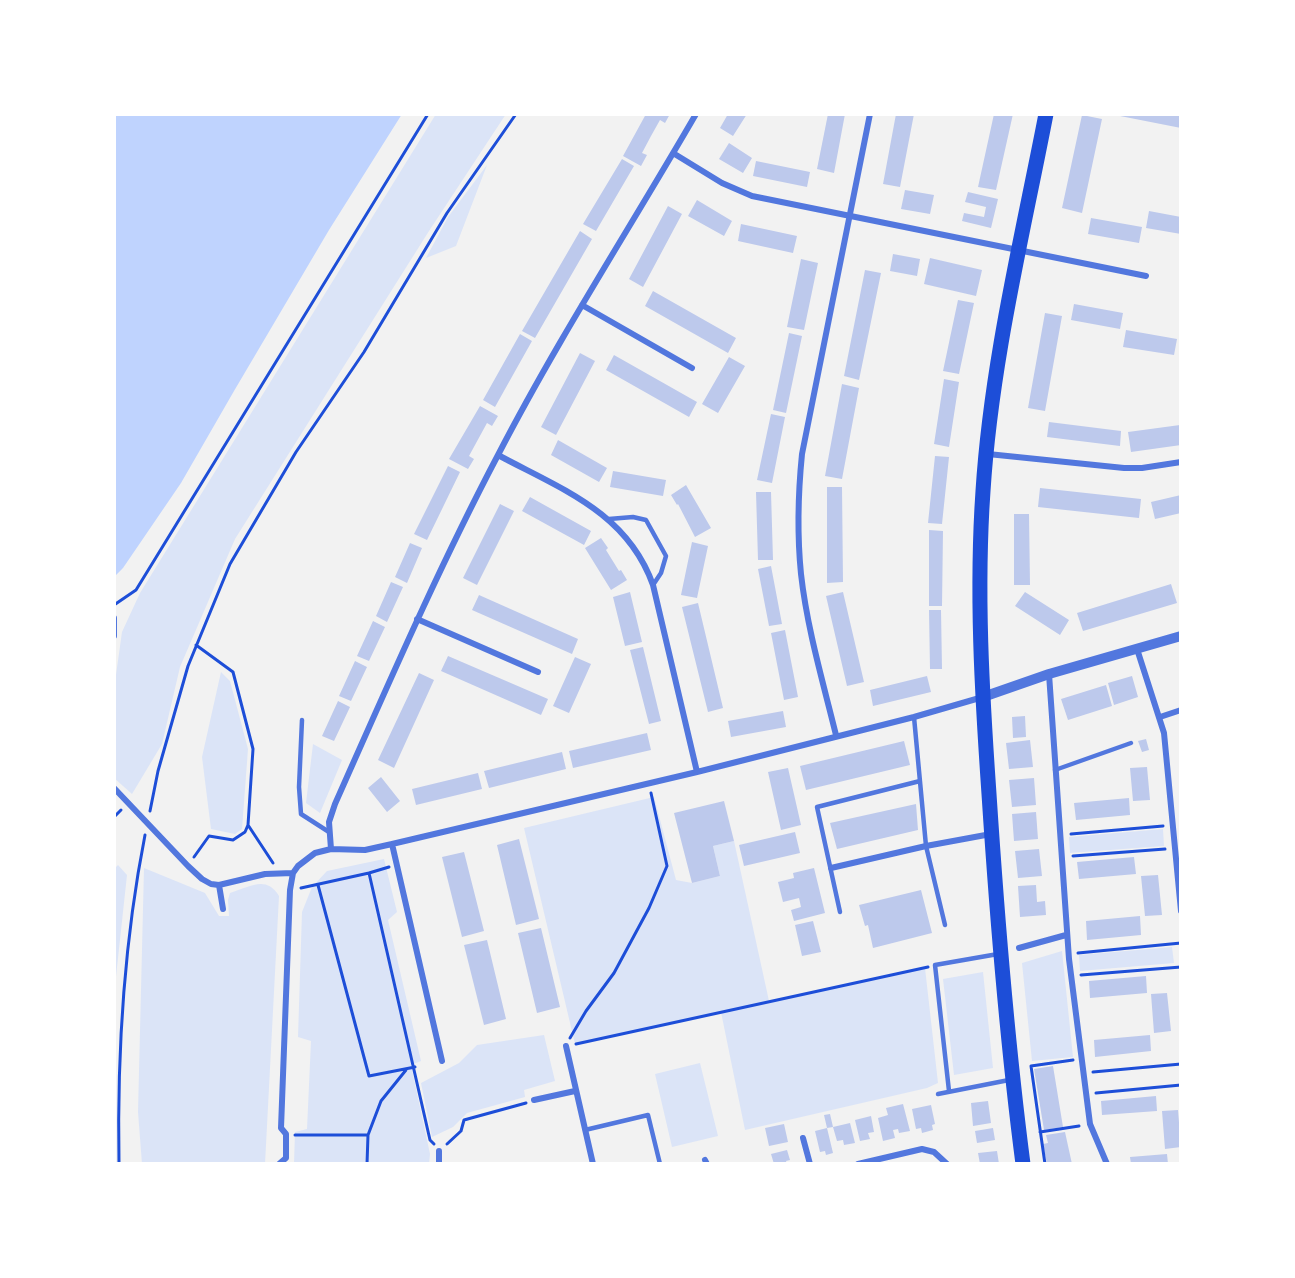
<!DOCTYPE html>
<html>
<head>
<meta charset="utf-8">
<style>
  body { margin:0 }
  #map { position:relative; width:1295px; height:1278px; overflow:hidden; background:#f2f2f2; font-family:"IBM Plex Sans",sans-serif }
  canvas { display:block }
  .frame { position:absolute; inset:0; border:116px solid #fff; pointer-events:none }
</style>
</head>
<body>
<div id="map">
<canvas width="1295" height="1278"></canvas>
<div class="frame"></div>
</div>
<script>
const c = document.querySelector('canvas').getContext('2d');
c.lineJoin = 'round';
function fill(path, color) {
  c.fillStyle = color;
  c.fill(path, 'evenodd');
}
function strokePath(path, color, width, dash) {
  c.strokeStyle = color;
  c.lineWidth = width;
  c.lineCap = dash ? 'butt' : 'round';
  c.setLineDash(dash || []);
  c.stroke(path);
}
fill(new Path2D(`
  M436,114H506L429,231L235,539L180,667L162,744L132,794L114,778V689L122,632L140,593Z
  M487,165L456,246L426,258L448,217Z
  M221,672L230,681L248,749L242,829L235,834L211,829L202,757Z
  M313,744L342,760L320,813L306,803Z
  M654,797L676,880L692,883L720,876L713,846L734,841L769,1001L925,968L938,1083L927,1088L745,1130L721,1012L575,1044L524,828Z
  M1163,829L1164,846L1070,853L1069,837Z
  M384,859L397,912L388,920L421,1061L411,1065L430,1154L429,1164H294L295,1132L307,1129L311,1041L298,1037L302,912L312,887L327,871Z
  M118,865L127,875L114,995V869Z
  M144,868L205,893L219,916H229L228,900L230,893C250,887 266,875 279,896L265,1164H142L138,1112Z
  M1172,947L1174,963L1080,971L1079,955Z
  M1062,951L1073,1057L1032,1061L1022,963Z
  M983,972L993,1068L954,1075L943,979Z
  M544,1035L555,1081L524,1090L525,1097L467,1113L453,1127L432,1137L421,1083L459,1063L477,1045Z
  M700,1063L718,1136L672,1147L655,1074Z`), '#dbe4f7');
fill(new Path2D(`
  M114,114H402L329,230L234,391L181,483L123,568L114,577Z`), '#bfd3fe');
fill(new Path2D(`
  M646,114H670L665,123L660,120L651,136L642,153L647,155L641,166L623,156Z
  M728,114H747L733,136L720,128Z
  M828,114H845L834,173L817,169Z
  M896,114H914L900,187L883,184Z
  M994,114H1013L996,190L978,187Z
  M1115,114H1181V128L1115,115Z
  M1082,115L1102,119L1082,213L1062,208Z
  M729,143L752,158L743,173L719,159Z
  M622,159L634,166L596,231L583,224Z
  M756,161L810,172L807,187L753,176Z
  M905,190L934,195L930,214L901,209Z
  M968,192L998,199L991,228L962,221L964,213L984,217L986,207L965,202Z
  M697,200L732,221L724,236L688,216Z
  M668,206L682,214L643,287L629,279Z
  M1149,211L1181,217V234L1146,228Z
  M1091,218L1142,227L1139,243L1088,234Z
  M741,224L797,236L793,253L738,241Z
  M580,231L592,239L535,338L522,331Z
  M893,254L920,259L917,276L890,271Z
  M930,258L982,270L976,296L924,284Z
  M801,259L818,263L804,330L787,327Z
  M865,270L881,273L859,380L844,376Z
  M653,291L736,338L728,353L645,306Z
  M958,300L974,303L959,374L943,371Z
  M1074,304L1123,313L1120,329L1071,320Z
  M1045,313L1062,316L1045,411L1028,408Z
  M1126,330L1177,339L1174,355L1123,347Z
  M789,333L802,336L786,413L773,410Z
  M520,334L532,341L495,407L483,400Z
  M580,353L595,361L556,435L541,427Z
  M614,355L697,402L689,417L606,370Z
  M729,357L745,366L718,413L702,404Z
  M944,379L959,382L949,447L934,444Z
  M842,384L859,388L842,479L825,476Z
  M480,406L498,416L492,426L487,423L469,456L474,459L468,469L449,459Z
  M771,414L785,417L772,483L757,480Z
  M1049,422L1121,431L1120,446L1047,437Z
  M1180,425L1181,445L1131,452L1128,432Z
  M558,440L607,468L599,482L551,455Z
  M935,456L949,457L942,524L928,523Z
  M448,466L460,472L427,540L414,534Z
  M613,471L666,480L663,496L610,487Z
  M686,485L711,528L695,537L678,504L677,505L671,495Z
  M827,487H842L843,582L827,583Z
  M1040,488L1141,499L1139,518L1038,507Z
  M756,492H771L773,560H758Z
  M1181,495V513L1155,519L1151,502Z
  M530,497L591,531L584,545L522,511Z
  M500,504L514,511L477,585L463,578Z
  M1014,514H1029L1030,585H1014Z
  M929,530L943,531L942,606H929Z
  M601,538L608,548L606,550L619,571L621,570L627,580L611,590L585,548Z
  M692,542L708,546L697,598L681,595Z
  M410,543L422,548L407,583L395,577Z
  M771,566L782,624L769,626L758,569Z
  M391,582L403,587L387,622L376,616Z
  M1171,584L1177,603L1083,631L1077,613Z
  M630,592L642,642L625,646L613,597Z
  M843,592L864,682L847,686L826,596Z
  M1025,592L1069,620L1060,635L1015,606Z
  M479,595L578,639L572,654L472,610Z
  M698,603L723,708L708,712L682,607Z
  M929,610H941L942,669H930Z
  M373,621L385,627L369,661L357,656Z
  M785,630L798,697L784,700L771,633Z
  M643,647L661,721L649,724L630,650Z
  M448,656L548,699L541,715L441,671Z
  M575,657L591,664L569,713L553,706Z
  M355,661L367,667L351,701L339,696Z
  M419,673L434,680L394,768L378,760Z
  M927,676L931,692L873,706L870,690Z
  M1132,676L1138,697L1114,705L1108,683Z
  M1106,685L1112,706L1068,720L1061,699Z
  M338,701L350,707L334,741L322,736Z
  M783,711L786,727L731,737L728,721Z
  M1025,716L1026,737L1013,738L1012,717Z
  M647,733L651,750L573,768L569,751Z
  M1146,739L1149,750L1142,752L1138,741Z
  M1030,740L1033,767L1009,769L1006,743Z
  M904,741L910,765L806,790L800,766Z
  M562,752L566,769L489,788L484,771Z
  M1147,767L1150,800L1133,801L1130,768Z
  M788,768L801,825L781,830L768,772Z
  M478,773L482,789L416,805L412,789Z
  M381,777L400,801L387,812L368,788Z
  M1034,778L1036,805L1012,807L1009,780Z
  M1129,798L1130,815L1076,820L1074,803Z
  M724,801L734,841L713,846L720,876L692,883L674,813Z
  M916,804L918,830L837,849L830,823Z
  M1036,812L1038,839L1014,841L1012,814Z
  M795,832L800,853L744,866L739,845Z
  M519,839L539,919L516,925L497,845Z
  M1039,849L1042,876L1018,878L1015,851Z
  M464,852L484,931L462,937L442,857Z
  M1134,857L1136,874L1079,879L1077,862Z
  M814,868L825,913L794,921L791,910L801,907L799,898L783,902L778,882L794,878L793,873Z
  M1158,875L1162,915L1145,916L1141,876Z
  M1036,885L1037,902L1045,901L1046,915L1020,917L1018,886Z
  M921,890L932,933L873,948L868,925L865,926L859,905Z
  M1140,916L1141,935L1087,940L1086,921Z
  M813,921L821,952L802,956L795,925Z
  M541,928L560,1007L537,1013L518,933Z
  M487,940L506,1019L484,1025L464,945Z
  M1146,976L1147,993L1090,998L1089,981Z
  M1167,993L1171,1031L1154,1033L1151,994Z
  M1150,1035L1151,1051L1095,1057L1094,1040Z
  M1053,1066L1063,1127L1044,1130L1034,1069Z
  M1156,1096L1157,1111L1102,1115L1101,1101Z
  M988,1101L991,1123L973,1126L971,1103Z
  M903,1104L910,1131L899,1133L898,1129L893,1130L895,1138L883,1141L878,1118L888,1115L886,1108Z
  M931,1105L935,1124L932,1125L933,1130L922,1133L921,1128L916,1129L912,1109Z
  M1178,1110L1181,1147L1165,1149L1162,1111Z
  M830,1114L833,1127L827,1128L824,1115Z
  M871,1116L874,1132L868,1133L870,1139L860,1141L855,1120Z
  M850,1123L855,1143L844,1145L843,1140L837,1141L833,1127Z
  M784,1124L788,1142L769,1146L765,1128Z
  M827,1128L833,1153L826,1155L825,1151L820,1152L815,1131Z
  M993,1128L995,1140L977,1143L975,1131Z
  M1065,1132L1072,1164H1047L1043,1144L1048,1143L1046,1135Z
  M787,1150L790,1160L786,1161L787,1164H774L771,1154Z
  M997,1151L999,1164H980L978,1153Z
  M1167,1154L1168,1164H1131L1130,1157Z`), '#bdc9ec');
strokePath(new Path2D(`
  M114,605L136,590L428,114
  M196,645L233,672L253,749L248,825L273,863
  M150,811L158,771L188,666L230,564L296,452L364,352L447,213L516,114
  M114,817L121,810
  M1071,834L1163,826
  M1073,856L1165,849
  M194,857L209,836L233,840L245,832L248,825
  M389,867L369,873L430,1140L434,1144
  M318,885L369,1076L415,1067
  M301,888L369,873
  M1078,953L1181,943
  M1081,975L1181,967
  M570,1038L586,1011L614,973L649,908L667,866L651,793
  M576,1044L928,967
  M1093,1072L1181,1064
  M1096,1093L1181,1085
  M1040,1132L1079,1126
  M295,1135H368
  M447,1144L461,1131L464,1120L526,1103
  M119,1164C117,1054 124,942 145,835
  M367,1164L368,1135L381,1101L406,1070
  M1045,1164L1031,1066L1073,1060`), '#1d4ed8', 3);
strokePath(new Path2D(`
  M609,519L633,517L646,520L666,556L661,573L653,585
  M914,717L926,846L945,925
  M302,720L299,787L301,814L329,832
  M1055,770L1131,743
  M840,912L817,807L920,781
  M949,1091L935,965L998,954
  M938,1094L1009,1080
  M585,1130L648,1115L660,1164`), '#5277de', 4.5);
strokePath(new Path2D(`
  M673,153L722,183L752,196L1146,276
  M582,305L692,368
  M988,454L1124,468H1142L1181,462
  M498,455C561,489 627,512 653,585L697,772
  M114,618V636
  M417,619L538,672
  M1137,649L1164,733L1181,911
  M1049,674L1069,959L1090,1124L1107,1164
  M1160,717L1181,710
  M836,735C823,682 807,628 801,574C797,534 798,494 802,454L870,114
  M114,788L188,866L202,879L211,884L219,885L265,874L293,873
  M392,844L442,1061
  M331,849L329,822L335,804C387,687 438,569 498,455C558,339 630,228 696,114
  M831,868L926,846L991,834
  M219,885L223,909
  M1019,948L1066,935
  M566,1046L593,1164
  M534,1100L575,1091
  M803,1138L810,1164
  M705,1160L707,1164
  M279,1164L286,1158V1134L281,1128L290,890L293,873L298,866L315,853L331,849L365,850L392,844L697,772L914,717L983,697
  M439,1164V1151
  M858,1164L922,1149L934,1152L947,1164`), '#5277de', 6);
strokePath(new Path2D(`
  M983,697L1049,674L1181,636`), '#5277de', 10);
strokePath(new Path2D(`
  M1023,1164C1007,1041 997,917 989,794C982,693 976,592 983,491C991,364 1022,238 1046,114`), '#1d4ed8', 15);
</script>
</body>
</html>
